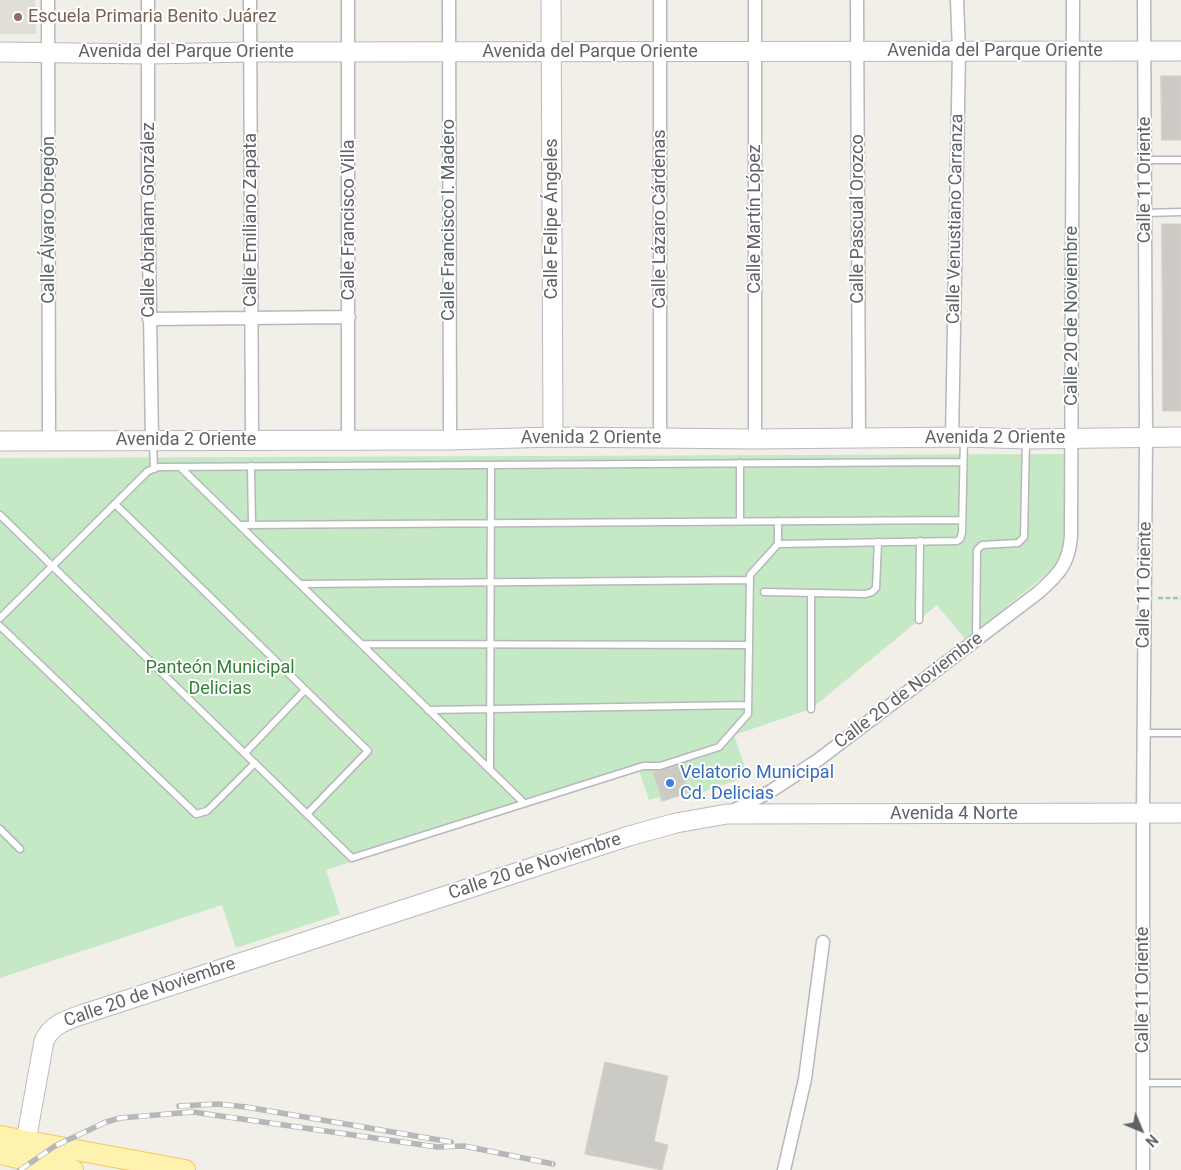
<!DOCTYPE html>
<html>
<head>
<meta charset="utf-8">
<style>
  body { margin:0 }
  #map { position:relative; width:1181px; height:1170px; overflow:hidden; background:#f1efe8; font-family:Roboto,sans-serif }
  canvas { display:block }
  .north { position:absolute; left:1116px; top:1105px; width:50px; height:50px; -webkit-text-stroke:4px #fff; paint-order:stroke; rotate:135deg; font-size:14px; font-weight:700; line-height:20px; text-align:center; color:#5f6368 }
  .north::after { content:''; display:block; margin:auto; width:18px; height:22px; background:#5f6368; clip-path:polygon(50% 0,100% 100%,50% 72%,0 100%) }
</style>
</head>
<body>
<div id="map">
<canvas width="1181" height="1170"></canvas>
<div class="north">N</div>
</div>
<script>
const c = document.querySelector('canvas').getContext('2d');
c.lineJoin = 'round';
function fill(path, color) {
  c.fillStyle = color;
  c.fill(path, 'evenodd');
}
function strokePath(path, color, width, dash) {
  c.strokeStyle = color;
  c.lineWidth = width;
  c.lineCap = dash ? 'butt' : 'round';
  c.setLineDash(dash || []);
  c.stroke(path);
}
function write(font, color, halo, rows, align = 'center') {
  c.font = font + ' Roboto,sans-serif';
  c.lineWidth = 4;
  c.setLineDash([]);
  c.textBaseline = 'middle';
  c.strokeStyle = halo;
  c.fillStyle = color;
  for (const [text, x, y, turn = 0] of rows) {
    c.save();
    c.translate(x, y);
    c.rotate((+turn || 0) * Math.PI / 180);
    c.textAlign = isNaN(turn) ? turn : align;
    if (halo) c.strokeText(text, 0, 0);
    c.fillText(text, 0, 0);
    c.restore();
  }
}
fill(new Path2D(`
  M0,0H35L36,34H0Z`), '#e1ded6');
fill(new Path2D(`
  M1065,454V559L966,640L937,605L811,709L734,735L748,776L689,797L687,793L661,802L659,797L649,800L638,768L326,870L340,914L236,948L222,905L0,978V458Z`), '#c5e8c5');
const building = new Path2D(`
  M1161,76H1181V140H1162Z
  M1162,224H1181V411H1163Z
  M679,765L688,793L663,801L653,773Z
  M605,1062L668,1076L654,1141L668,1145L662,1170L585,1154Z`);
fill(building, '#cccac5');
strokePath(building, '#d6d1c6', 1);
const lane = new Path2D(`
  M1144,160H1181
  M1145,213L1181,212
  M153,443L154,469
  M740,463V521
  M251,466L252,525
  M180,467L524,803
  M115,504L368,751L307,814
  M0,515L352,858L643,766H660L719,747L748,714L750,575L778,544V521
  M240,525L962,520
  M778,544L957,541L960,539L962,533L964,438
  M300,584L750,580
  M764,592L866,594L872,592L876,588L878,542
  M0,618L148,471L159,467L963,462
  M919,620L920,541
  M0,626L196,814L207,811L255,763
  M976,639L977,550L982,545L1018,543L1024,537L1026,440
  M361,644L749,645
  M811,709V593
  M428,710L748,705
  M1144,733H1181
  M245,753L305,690
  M490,770L491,465
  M0,829L20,849
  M1143,1083H1181`);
const street = new Path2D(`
  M48,0L49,440
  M148,0V187L152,440
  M250,0L252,440
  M348,0V440
  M449,0L450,440
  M857,0L859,438
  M149,319L349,317
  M660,438V0
  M952,438L959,51L957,0
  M755,439V0
  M731,812L771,791L818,760L1039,592C1059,574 1069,564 1071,536L1073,0
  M784,1170L805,1079L823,942
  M1143,1170V813L1146,437L1144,0`);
const secondary = new Path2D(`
  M551,0L553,437
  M0,52L149,54L250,52L1181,51
  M0,441L450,440L553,437L755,439L964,437L1026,439L1181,437
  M20,1156L26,1141L44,1041C52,1023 70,1019 87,1013L629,836L676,823L727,814L1181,813`);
const primary = new Path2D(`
  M0,1136L185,1170
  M0,1154L73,1170`);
strokePath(lane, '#b5b8bc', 9);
strokePath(street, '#b5b8bc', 15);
strokePath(secondary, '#b6babf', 21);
strokePath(primary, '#f2c960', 22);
strokePath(new Path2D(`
  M1158,598H1181`), '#9cc7a9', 2.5, [5, 2.5]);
strokePath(lane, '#fff', 6);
strokePath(street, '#fff', 12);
strokePath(secondary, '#fff', 19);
strokePath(primary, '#fff2af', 20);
const rail = new Path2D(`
  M179,1106L218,1104L246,1107L451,1142
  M20,1170L55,1146L106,1122L120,1118L193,1112L437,1147L464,1146L553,1164`);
strokePath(rail, '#b6b7b8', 5.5);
strokePath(rail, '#fff', 4, [11]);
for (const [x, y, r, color] of [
  [18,17,5,"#8d6e63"],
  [670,783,5,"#3f7fe0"]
]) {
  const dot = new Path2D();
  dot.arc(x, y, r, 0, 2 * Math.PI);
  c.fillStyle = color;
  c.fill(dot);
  strokePath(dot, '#fff', 2);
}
write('18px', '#785e54', '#fff', [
  ["Escuela Primaria Benito Juárez",28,17]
], 'left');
write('18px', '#5f6368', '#fff', [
  ["Avenida del Parque Oriente",995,51],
  ["Avenida del Parque Oriente",186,52],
  ["Avenida del Parque Oriente",590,52],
  ["Calle 11 Oriente",1145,180,-90],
  ["Calle Felipe Ángeles",552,219,-90],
  ["Calle Lázaro Cárdenas",660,219,-90],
  ["Calle Martín López",755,219,-90],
  ["Calle Pascual Orozco",858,219,-90],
  ["Calle Venustiano Carranza",956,219,-89],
  ["Calle Álvaro Obregón",49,220,-90],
  ["Calle Abraham González",149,220,-90],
  ["Calle Emiliano Zapata",251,220,-90],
  ["Calle Francisco Villa",349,220,-90],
  ["Calle Francisco I. Madero",449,220,-90],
  ["Calle 20 de Noviembre",1072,316,-90],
  ["Avenida 2 Oriente",591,438],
  ["Avenida 2 Oriente",995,438],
  ["Avenida 2 Oriente",186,440],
  ["Calle 11 Oriente",1145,585,-89],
  ["Calle 20 de Noviembre",909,691,-37],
  ["Avenida 4 Norte",954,814],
  ["Calle 20 de Noviembre",535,867,-18],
  ["Calle 11 Oriente",1143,990,-90],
  ["Calle 20 de Noviembre",150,993,-19]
]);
write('18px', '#348238', '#fff', [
  ["Panteón Municipal",220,668],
  ["Delicias",220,689]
]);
write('18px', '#366cbe', '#fff', [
  ["Velatorio Municipal",680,773],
  ["Cd. Delicias",680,794]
], 'left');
</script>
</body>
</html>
